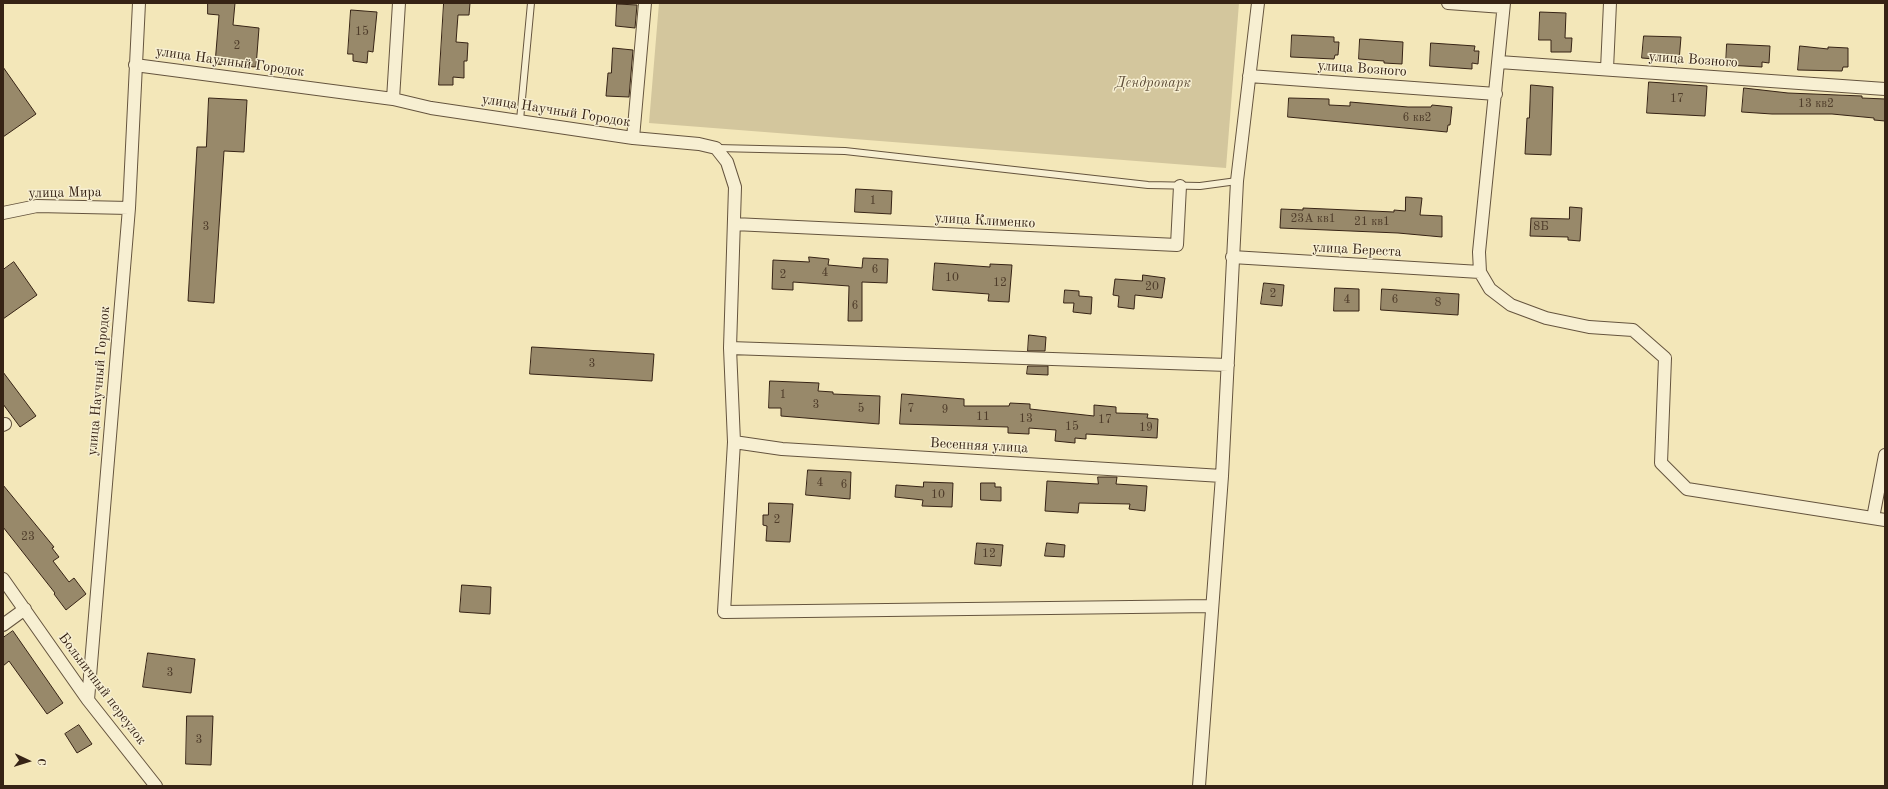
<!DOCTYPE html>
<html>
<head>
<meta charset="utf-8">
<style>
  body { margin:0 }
  #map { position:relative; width:1888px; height:789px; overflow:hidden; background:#f3e7b9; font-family:"Old Standard TT",serif }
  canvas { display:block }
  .frame { position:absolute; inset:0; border:4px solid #362315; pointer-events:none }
  .north { position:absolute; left:8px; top:741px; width:40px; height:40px; -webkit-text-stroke:3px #f7efd2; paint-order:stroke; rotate:94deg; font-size:11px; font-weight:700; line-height:16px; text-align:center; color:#362315 }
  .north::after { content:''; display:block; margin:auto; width:14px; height:18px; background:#362315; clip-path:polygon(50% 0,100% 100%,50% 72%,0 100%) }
</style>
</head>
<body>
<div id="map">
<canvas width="1888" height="789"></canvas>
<div class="frame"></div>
<div class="north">С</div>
</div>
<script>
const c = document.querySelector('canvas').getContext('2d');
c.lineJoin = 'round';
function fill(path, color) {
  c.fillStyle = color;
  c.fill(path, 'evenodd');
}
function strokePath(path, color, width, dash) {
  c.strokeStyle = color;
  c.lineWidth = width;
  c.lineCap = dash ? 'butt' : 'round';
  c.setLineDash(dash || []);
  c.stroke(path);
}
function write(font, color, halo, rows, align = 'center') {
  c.font = font + ' "Old Standard TT",serif';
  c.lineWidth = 3;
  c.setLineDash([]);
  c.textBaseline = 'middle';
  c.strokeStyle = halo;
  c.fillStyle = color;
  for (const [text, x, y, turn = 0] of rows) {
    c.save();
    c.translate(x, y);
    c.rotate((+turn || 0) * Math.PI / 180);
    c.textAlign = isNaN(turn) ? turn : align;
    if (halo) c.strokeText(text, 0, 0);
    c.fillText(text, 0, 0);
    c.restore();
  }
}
fill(new Path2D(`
  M659,3H1239L1226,168L649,123Z`), '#d3c69d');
const building = new Path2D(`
  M208,3H235L233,25L259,28L256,67L215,64L219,15L208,14Z
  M444,3H470L469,15H458L456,42L468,43L467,61H464V78L453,77V85H439Z
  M617,4L637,5L635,28L616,26Z
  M351,10L377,12L373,52L368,51L367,63L353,61V54H348Z
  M1540,12L1566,13L1565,38H1572L1571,52H1551V40H1539Z
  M1292,35L1334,37V42H1339L1338,55H1335L1334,59L1291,57Z
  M1644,36L1681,37L1679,61L1642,58Z
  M1360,39L1403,42L1402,64L1384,63V61L1359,59Z
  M1431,43L1475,46L1474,51H1479L1478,64L1472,63V69L1430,66Z
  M1727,44L1770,46L1769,63L1762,62V67L1726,65Z
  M1800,46L1828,49V47L1848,48V67H1843L1842,71L1798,70Z
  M613,48L633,50L629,97L606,96L608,73H611Z
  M3,67L36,114L3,137Z
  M1649,82L1707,86L1705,116L1647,113Z
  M1531,85L1553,87L1551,155L1525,154L1527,118H1529Z
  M1744,88L1788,93L1862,96V98L1885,99V121L1874,120V118L1832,114H1772L1742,112Z
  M209,98L247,100L244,152L224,151L214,303L188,301L197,147H206Z
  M1289,98L1329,99V105L1350,106V102L1408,107H1431L1432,105L1452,107L1450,125H1448L1447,132L1288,117Z
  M856,189L892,191L891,214L855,212Z
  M1406,197L1422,198L1420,215L1442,216V237L1398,233L1280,228L1281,209L1303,210V208L1394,212V210L1405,211Z
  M1570,207L1582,208L1580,241L1568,240V237L1530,236L1531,218L1569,219Z
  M809,257L829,259L828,265L862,268L863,258L888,259L887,283L862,282V321H848L849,286L793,282V290L772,289L773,260L809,262Z
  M14,262L37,295L3,319V270Z
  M935,263L990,267V264L1012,265L1009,302L988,301L989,294L933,290Z
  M1143,275L1165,278L1162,298L1135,295L1134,309L1118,307L1119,296L1113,295L1115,279L1142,281Z
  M1264,283L1284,285L1282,306L1261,304Z
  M1335,288L1359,289V311H1334Z
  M1382,289L1459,294L1458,315L1381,310Z
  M1065,290L1079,291V296L1092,297L1091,314L1073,312L1074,303H1064Z
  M1029,335L1046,337L1045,351H1028Z
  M532,347L654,354L652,381L530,374Z
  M1028,366H1048V375L1027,374Z
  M3,372L36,416L20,427L3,404Z
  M770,381L819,383L818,391L833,392V394L880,396L879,424L781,416V408H769Z
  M902,394L964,399V406H1009L1010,403L1030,404V409L1094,416V405L1116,407V413L1148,414L1147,418L1158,419L1157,438L1086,434V439L1075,438V443L1055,441L1056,430L1029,428V434L1008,433V427L900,424Z
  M808,470L851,472L850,499L806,495Z
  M1098,477H1117L1116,484L1147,486L1145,511L1129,509L1130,504L1079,503L1078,513L1045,511L1047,481L1098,484Z
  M924,482L953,483L952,507L922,506L923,500L895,497L896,485L923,487Z
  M981,483H995V487H1001V501L981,500Z
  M3,485L54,547L52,548L59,557L53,561L69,582L74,578L86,594L66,610L54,594L55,593L3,527Z
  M769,503L793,504L790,542L766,541L767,526L763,525V515H768Z
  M977,543L1003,545L1001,566L975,564Z
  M1047,543L1065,545L1064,557L1045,556Z
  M462,585L491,587L490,614L460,612Z
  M13,631L63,703L47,714L9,661L3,666V638Z
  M148,653L195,659L191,693L143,687Z
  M187,716H213L211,765L186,764Z
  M79,725L92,744L77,753L65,734Z`);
fill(building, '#98896a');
strokePath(building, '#362315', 1);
const service = new Path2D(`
  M520,120L531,3
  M717,148L845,151L1148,185L1200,186L1237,181`);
const minor = new Path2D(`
  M1448,3L1503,7
  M1504,3L1479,252L1480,272L1490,289L1511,305L1546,318L1589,327L1633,330L1665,358L1661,463L1687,489L1885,520
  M1499,62L1885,89
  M135,65L393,99L431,108L633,138L699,144L716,148L727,162L735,187L730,348L734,442L724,612L1212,606
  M1607,69L1610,3
  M1249,76L1496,94
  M393,99L399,3
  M633,138L645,3
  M3,213L37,206L129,208
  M734,224L1177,245L1180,186
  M1232,257L1480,272
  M730,348L1228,365
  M3,425L5,424
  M734,442L782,449L1222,476
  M1873,518L1885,455
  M3,579L88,700L156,786
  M3,625L25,609
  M88,700L129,208L139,3
  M1199,786L1222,476L1237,181L1258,3`);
strokePath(service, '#65543e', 8);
strokePath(minor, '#65543e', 14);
strokePath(service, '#f7efd2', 6);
strokePath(minor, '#f7efd2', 12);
write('12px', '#4e3c2a', null, [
  ["15",362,32],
  ["2",237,46],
  ["17",1677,99],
  ["13 кв2",1816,104],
  ["6 кв2",1417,118],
  ["1",873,201],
  ["23А кв1",1313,219],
  ["21 кв1",1372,222],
  ["3",206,227],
  ["8Б",1541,227],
  ["6",875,270],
  ["4",825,273],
  ["2",783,275],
  ["10",952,278],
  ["12",1000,283],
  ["20",1152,287],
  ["2",1273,294],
  ["4",1347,300],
  ["6",1395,300],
  ["8",1438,303],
  ["6",855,306],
  ["3",592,364],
  ["1",783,395],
  ["3",816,405],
  ["5",861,409],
  ["7",911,409],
  ["9",945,410],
  ["11",983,417],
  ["13",1026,419],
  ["17",1105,420],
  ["15",1072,427],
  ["19",1146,428],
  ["4",820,483],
  ["6",844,485],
  ["10",938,495],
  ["2",777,520],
  ["23",28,537],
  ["12",989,554],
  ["3",170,673],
  ["3",199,740]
]);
write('14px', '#362315', '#f7efd2', [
  ["улица Возного",1693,60,4],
  ["улица Научный Городок",230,62,8],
  ["улица Возного",1362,69,4],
  ["улица Научный Городок",556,111,9],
  ["улица Мира",65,193,-1],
  ["улица Клименко",985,221,3],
  ["улица Береста",1357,250,3],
  ["улица Научный Городок",99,381,-85],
  ["Весенняя улица",979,446,3],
  ["Больничный переулок",102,689,53]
]);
write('italic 14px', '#5d4c37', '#f7efd2', [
  ["Дендропарк",1153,83]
]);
</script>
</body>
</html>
